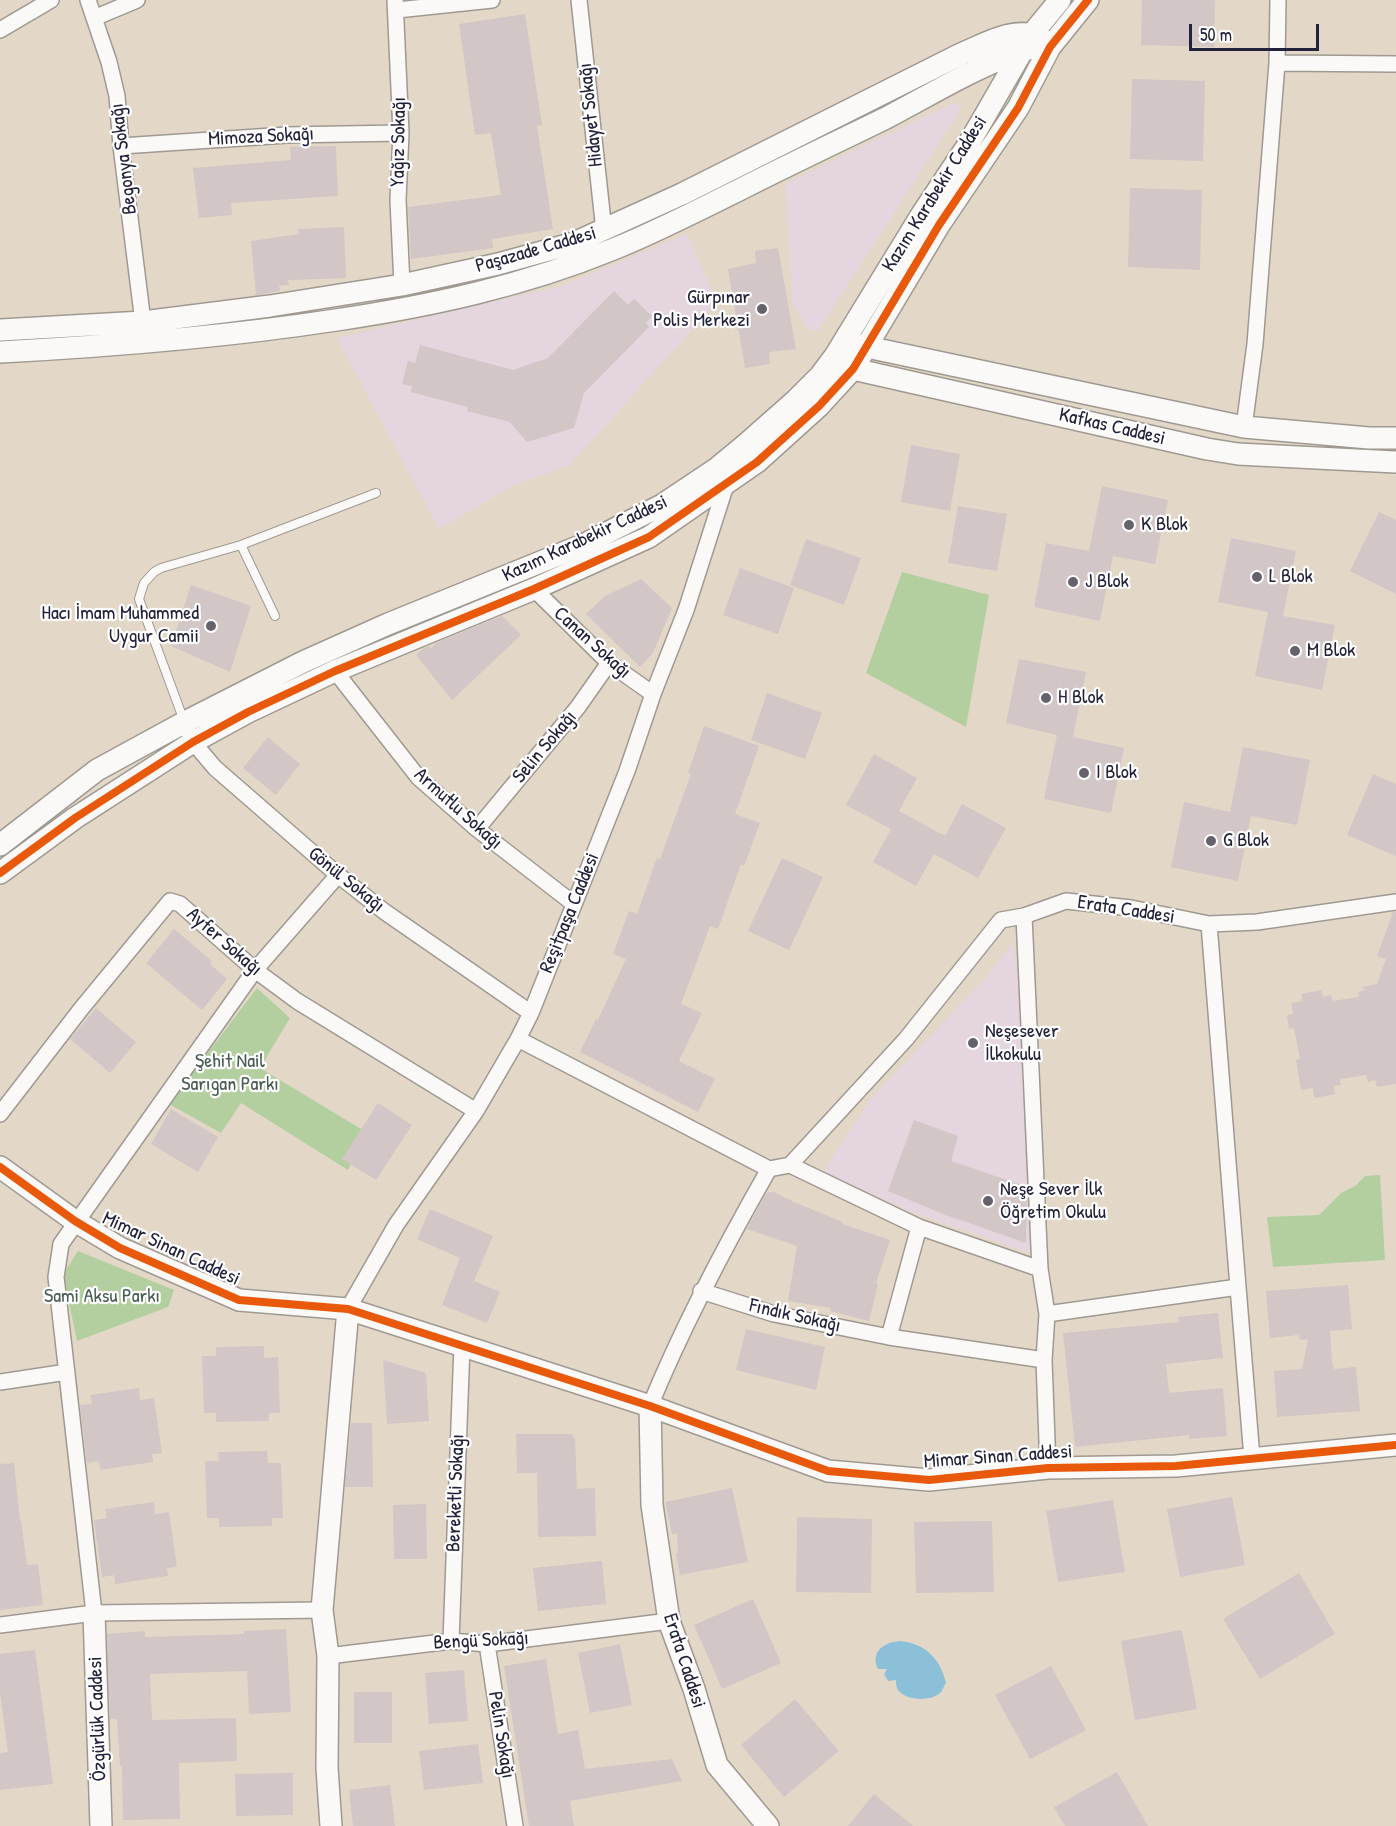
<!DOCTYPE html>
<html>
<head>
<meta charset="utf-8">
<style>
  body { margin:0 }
  #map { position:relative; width:1396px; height:1826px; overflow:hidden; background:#e3d8c7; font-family:"Patrick Hand",sans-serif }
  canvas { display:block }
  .scale { position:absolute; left:1189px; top:24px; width:130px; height:27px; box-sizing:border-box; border:3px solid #22223b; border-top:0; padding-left:8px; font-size:18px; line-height:21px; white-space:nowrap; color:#22223b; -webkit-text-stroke:4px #fff; paint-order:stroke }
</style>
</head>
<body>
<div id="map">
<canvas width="1396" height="1826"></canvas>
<div class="scale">50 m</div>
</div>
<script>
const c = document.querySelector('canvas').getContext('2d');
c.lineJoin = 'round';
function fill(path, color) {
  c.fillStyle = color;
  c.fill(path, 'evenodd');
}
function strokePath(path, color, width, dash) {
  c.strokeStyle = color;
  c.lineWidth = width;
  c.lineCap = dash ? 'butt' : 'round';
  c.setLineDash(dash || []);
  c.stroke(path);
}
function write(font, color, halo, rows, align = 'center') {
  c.font = font + ' "Patrick Hand",sans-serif';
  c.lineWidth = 4.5;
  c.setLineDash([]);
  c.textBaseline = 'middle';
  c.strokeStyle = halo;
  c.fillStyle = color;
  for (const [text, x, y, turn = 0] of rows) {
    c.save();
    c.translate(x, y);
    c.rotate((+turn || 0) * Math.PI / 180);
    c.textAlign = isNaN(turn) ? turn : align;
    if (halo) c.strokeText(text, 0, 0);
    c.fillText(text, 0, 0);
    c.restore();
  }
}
fill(new Path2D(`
  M953,103L963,106L818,331L808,329L793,303L785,184Z
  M687,234L717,302L570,465L514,485L439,529L337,338L561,286Z
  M1013,943L1019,987L1032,1254L911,1212L823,1172L871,1099L988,975Z`), '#e4d5de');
fill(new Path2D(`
  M902,572L989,595L966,727L866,673Z
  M257,988L290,1018L260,1068L366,1132L348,1170L241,1103L221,1133L169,1104Z
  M1380,1175L1385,1260L1273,1267L1267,1217L1319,1215L1341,1193L1355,1186L1365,1176Z
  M78,1251L174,1290L168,1307L77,1341L63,1274Z`), '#b3cf9f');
fill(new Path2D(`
  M899,1641C925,1643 940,1658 946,1683C945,1684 942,1691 941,1692C932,1702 906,1701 898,1690C896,1687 896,1683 896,1680L888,1681L884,1674L887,1669H878C870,1652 883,1643 899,1641Z`), '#8cc0d9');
fill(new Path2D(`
  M1142,0H1215L1214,47L1141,45Z
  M525,14L542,125L537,126L553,229L492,239L493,248L411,259L408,207L501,195L491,133L475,135L459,24Z
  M1132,79L1205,81L1203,161L1130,159Z
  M336,146L338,196L231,203L232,215L199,218L193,168L291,160L290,147Z
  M1130,188L1202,190L1200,270L1128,267Z
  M344,227L346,278L288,280L289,285L279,286L280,291L256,295L251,241L299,234L298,229Z
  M778,248L796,349L769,352L770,364L745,368L728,269L756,263L755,251Z
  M614,291L628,305L634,299L652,316L646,323L649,327L584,393L574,428L527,442L510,422L467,411L468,407L411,392L412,386L402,384L408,361L415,363L420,345L513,370L548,358Z
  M911,445L960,454L950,511L901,502Z
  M1102,486L1168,500L1155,564L1113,556L1100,621L1034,607L1046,543L1089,551Z
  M958,506L1007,514L997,571L948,563Z
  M1379,512L1396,520V594L1350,571Z
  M1231,538L1296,551L1283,616L1335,625L1322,690L1255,676L1268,612L1218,602Z
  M806,539L861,558L844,605L790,585Z
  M740,568L794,588L778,634L723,615Z
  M641,579L672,608L653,653L640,667L586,614L605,596Z
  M191,585L251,606L230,672L171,646Z
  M502,616L521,635L452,700L416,655L424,648L430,646L431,648L436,643Z
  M1019,659L1086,672L1073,737L1124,748L1111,813L1044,799L1057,735L1006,723Z
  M767,693L822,713L805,759L751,740Z
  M704,726L759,746L735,814L760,823L744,866L741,864L718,929L710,926L681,1004L702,1013L679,1061L715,1079L698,1112L580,1052L596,1019L598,1020L626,959L613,954L629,911L637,914L657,858L660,859L691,774L688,773Z
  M268,737L300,764L276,795L243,768Z
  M1243,747L1310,760L1297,825L1251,816L1238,881L1171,867L1184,802L1230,812Z
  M874,754L917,778L899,811L945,836L962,804L1006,828L978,878L934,854L916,886L873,862L891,829L846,805Z
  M1373,774L1396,784V856L1347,835Z
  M782,858L823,877L789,950L748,931Z
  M1393,912H1396V1084L1377,1087L1375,1080L1368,1082L1366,1075L1340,1079L1341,1085L1334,1086L1335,1094L1314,1098L1313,1088L1301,1090L1296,1060L1300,1059L1294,1028L1289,1029L1287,1015L1293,1014L1291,1003L1303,1001L1301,994L1322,990L1323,997L1331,995L1332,1001L1359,997L1358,992L1365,990L1362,987L1377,984L1386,959L1377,956Z
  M174,929L212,961L210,964L227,979L202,1010L146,963Z
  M96,1008L136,1042L110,1073L70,1039Z
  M378,1103L412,1125L376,1180L342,1159Z
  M171,1109L218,1137L198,1172L151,1144Z
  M914,1120L958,1136L951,1161L1027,1187L1026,1243L943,1214L888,1191Z
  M774,1192L796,1203L843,1222L842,1224L890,1240L876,1283L878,1284L869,1321L830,1311L831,1308L788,1301L797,1246L747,1229L766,1193Z
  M430,1209L493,1236L474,1281L500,1292L487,1323L442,1305L460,1258L417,1239Z
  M1348,1285L1352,1329L1330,1331L1332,1362L1334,1369L1356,1367L1360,1411L1277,1417L1274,1371L1302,1369L1308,1339L1300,1340L1298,1335L1270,1338L1266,1291Z
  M1218,1313L1223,1358L1166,1364L1169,1393L1223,1388L1227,1436L1189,1439V1435L1075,1447L1063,1333L1179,1322L1178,1317Z
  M746,1329L825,1347L816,1390L736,1370Z
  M264,1346V1358L278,1357L280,1413H269V1421L216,1422V1413H204L202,1356H216V1347Z
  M383,1360L426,1373L429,1421L387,1424Z
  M139,1388L140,1400L154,1398L162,1453L152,1454L153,1462L100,1470L99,1461L87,1463L80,1405L92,1404L90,1395Z
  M351,1423H372L373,1487H345Z
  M516,1434H571L575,1439L577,1489L595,1488L596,1536L538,1537L537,1473H517Z
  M267,1451L268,1463H281L283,1518H272V1526L219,1527V1518H207L205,1461H219L218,1452Z
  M14,1463L20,1520H21L27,1565L38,1564L43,1605L0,1610V1464Z
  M732,1488L748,1562L680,1575L676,1553H678L677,1534H672L665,1502Z
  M1232,1497L1245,1565L1180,1577L1167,1509Z
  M1113,1500L1125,1572L1058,1582L1046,1511Z
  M154,1502L155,1514L169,1512L177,1567L167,1568L168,1576L115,1584L114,1575L102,1577L94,1520L107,1518L105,1509Z
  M426,1504L427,1559H394L393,1505Z
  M797,1517L872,1519L871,1593L796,1592Z
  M992,1521L994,1592L916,1593L914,1522Z
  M602,1561L606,1604L538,1611L533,1568Z
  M1299,1573L1335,1634L1260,1679L1223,1619Z
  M753,1599L781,1663L722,1689L694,1625Z
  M286,1629L291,1712L249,1714L247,1671L150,1674L152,1720L236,1718L237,1761L179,1763L180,1819L123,1820L122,1766H120L117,1719H110L107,1634L145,1631V1637L244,1634V1631Z
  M1182,1630L1197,1709L1135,1720L1121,1641Z
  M620,1644L632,1705L590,1713L578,1653Z
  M35,1650L53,1784L0,1790V1753L8,1752L0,1692V1654Z
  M546,1659L558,1734L578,1730L585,1769L672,1759L682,1781L570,1801L574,1826H529L504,1666Z
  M1051,1666L1086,1730L1030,1759L995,1695Z
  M464,1670L468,1721L429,1724L425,1673Z
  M354,1692H392V1743H354Z
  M795,1699L839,1751L784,1797L741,1745Z
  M478,1744L483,1783L424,1790L419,1751Z
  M1117,1772L1148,1826H1065L1054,1807Z
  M293,1773V1815L236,1816L235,1774Z
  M390,1785L395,1826H353L349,1790Z
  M874,1794L913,1826H848Z`), '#d2c6c6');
const lane = new Path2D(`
  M241,545L275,616
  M184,721L139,599L144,583L154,572L161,568L241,545L376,493`);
const street = new Path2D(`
  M88,0L109,62L117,96L121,146L143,322
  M395,0L401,133L398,200L402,285
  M579,0L604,231
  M397,10L492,0
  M94,18L137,0
  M0,30L51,0
  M1277,63L1396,64
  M121,146L287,135L401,133
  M1244,427L1255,344L1277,63L1278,0
  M534,589L609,663L653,694
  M335,671L418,777L477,829L574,904
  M189,733L193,742L215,768L338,875L385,912L531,1013
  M477,829L578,707L609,663
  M1024,916L1040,1269
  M1209,924L1238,1287
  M518,1039L769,1169L790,1165L919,1227L1040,1269L1047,1314L1044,1360L1048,1468
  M0,1114L81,1009L170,901L180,904L255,970L297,1001L476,1111
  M790,1165L906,1039L1001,920L1024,916L1066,901L1131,908L1209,924L1257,922L1396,902
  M919,1227L889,1337L1044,1360
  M701,1291L774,1314L889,1337
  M348,1309L396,1225L476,1111L518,1039L531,1013L627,771L653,694L686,610L726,485
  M1047,1314L1238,1287L1252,1458
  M0,1382L67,1372
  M650,1406C684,1323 725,1246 769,1169
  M94,1613L56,1277L61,1244L255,970L338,875
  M0,1625L94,1613L322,1610
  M451,1641L462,1345
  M487,1644L515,1826
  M328,1656L451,1641L487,1644L669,1621`);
const secondary = new Path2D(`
  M0,330L143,322L270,306L402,285L498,264L574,243L682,194L961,54C985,44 1015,25 1041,38
  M853,344L1244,427L1369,438H1396
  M0,352C113,346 225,337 336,320C430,306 523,286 611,250C654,233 696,211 739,190C788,165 837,142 886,118C932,94 978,65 1028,49
  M843,362L853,369L1207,449L1238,454L1396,462
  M0,845L97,770L185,722L303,662L388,624L585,544L662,505L716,469L745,445L796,400L820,376L835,356L922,214L968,145L1032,34L1060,0
  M0,873L75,818L193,742L248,712L335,671L534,589L649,537L757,462L819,406L853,369L939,225L1018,108L1050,47L1088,0
  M0,1167L75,1221L120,1248L239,1300L348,1309L650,1406L828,1471L929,1480L1048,1468L1176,1466L1396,1445
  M650,1406L652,1505L669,1621L694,1689L717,1765L768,1826
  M94,1613L101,1826
  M331,1826L327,1768L328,1656L322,1610L348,1309`);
strokePath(lane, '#9f9992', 10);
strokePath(street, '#9f9992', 18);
strokePath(secondary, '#9f9992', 24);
strokePath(lane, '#fbf9f7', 8);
strokePath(street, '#fbf9f7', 15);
strokePath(secondary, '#fbf9f7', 21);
strokePath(new Path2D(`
  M0,873L75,818L193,742L248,712L335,671L534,589L649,537L757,462L819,406L853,369L939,225L1018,108L1050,47L1088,0
  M0,1167L75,1221L120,1248L239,1300L348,1309L650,1406L828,1471L929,1480L1048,1468L1176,1466L1396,1445`), '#e8590c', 8);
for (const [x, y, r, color] of [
  [762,309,6,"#66626c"],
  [1129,525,6,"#66626c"],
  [1257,577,6,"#66626c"],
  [1073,582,6,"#66626c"],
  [211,626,6,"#66626c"],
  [1295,651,6,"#66626c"],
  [1046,698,6,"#66626c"],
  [1084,773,6,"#66626c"],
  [1211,841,6,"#66626c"],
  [973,1043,6,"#66626c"],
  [988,1201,6,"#66626c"]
]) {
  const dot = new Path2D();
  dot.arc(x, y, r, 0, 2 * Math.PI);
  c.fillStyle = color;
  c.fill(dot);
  strokePath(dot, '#fff', 2);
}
write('20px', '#22223b', '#fff', [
  ["Hidayet Sokağı",591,115,-96],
  ["Mimoza Sokağı",261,137,-3],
  ["Yağız Sokağı",399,142,-89],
  ["Begonya Sokağı",124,159,-97],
  ["Kazım Karabekir Caddesi",935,194,-58],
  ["Paşazade Caddesi",536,250,-16],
  ["Kafkas Caddesi",1112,427,13],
  ["Kazım Karabekir Caddesi",585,539,-25],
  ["Canan Sokağı",592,643,42],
  ["Selin Sokağı",545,747,-50],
  ["Armutlu Sokağı",458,809,42],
  ["Gönül Sokağı",346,880,39],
  ["Erata Caddesi",1126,910,9],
  ["Reşitpaşa Caddesi",570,913,-68],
  ["Ayfer Sokağı",224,942,41],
  ["Mimar Sinan Caddesi",171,1249,25],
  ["Fındık Sokağı",795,1316,13],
  ["Mimar Sinan Caddesi",998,1457,-4],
  ["Bereketli Sokağı",456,1493,-88],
  ["Bengü Sokağı",481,1641,-3],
  ["Erata Caddesi",684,1661,72],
  ["Özgürlük Caddesi",98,1719,-92],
  ["Pelin Sokağı",501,1735,81]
]);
write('20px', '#22223b', '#fff', [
  ["Gürpınar",750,298,"right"],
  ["Polis Merkezi",750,321,"right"],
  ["K Blok",1141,525],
  ["L Blok",1269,577],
  ["J Blok",1085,582],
  ["Hacı İmam Muhammed",199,614,"right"],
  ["Uygur Camii",199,637,"right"],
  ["M Blok",1307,651],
  ["H Blok",1058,698],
  ["I Blok",1096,773],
  ["G Blok",1223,841],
  ["Neşesever",985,1032],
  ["İlkokulu",985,1055],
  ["Neşe Sever İlk",1000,1190],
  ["Öğretim Okulu",1000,1213]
], 'left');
write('20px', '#475c52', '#fff', [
  ["Şehit Nail",230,1062],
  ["Sarıgan Parkı",230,1085],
  ["Sami Aksu Parkı",102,1297]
]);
</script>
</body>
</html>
